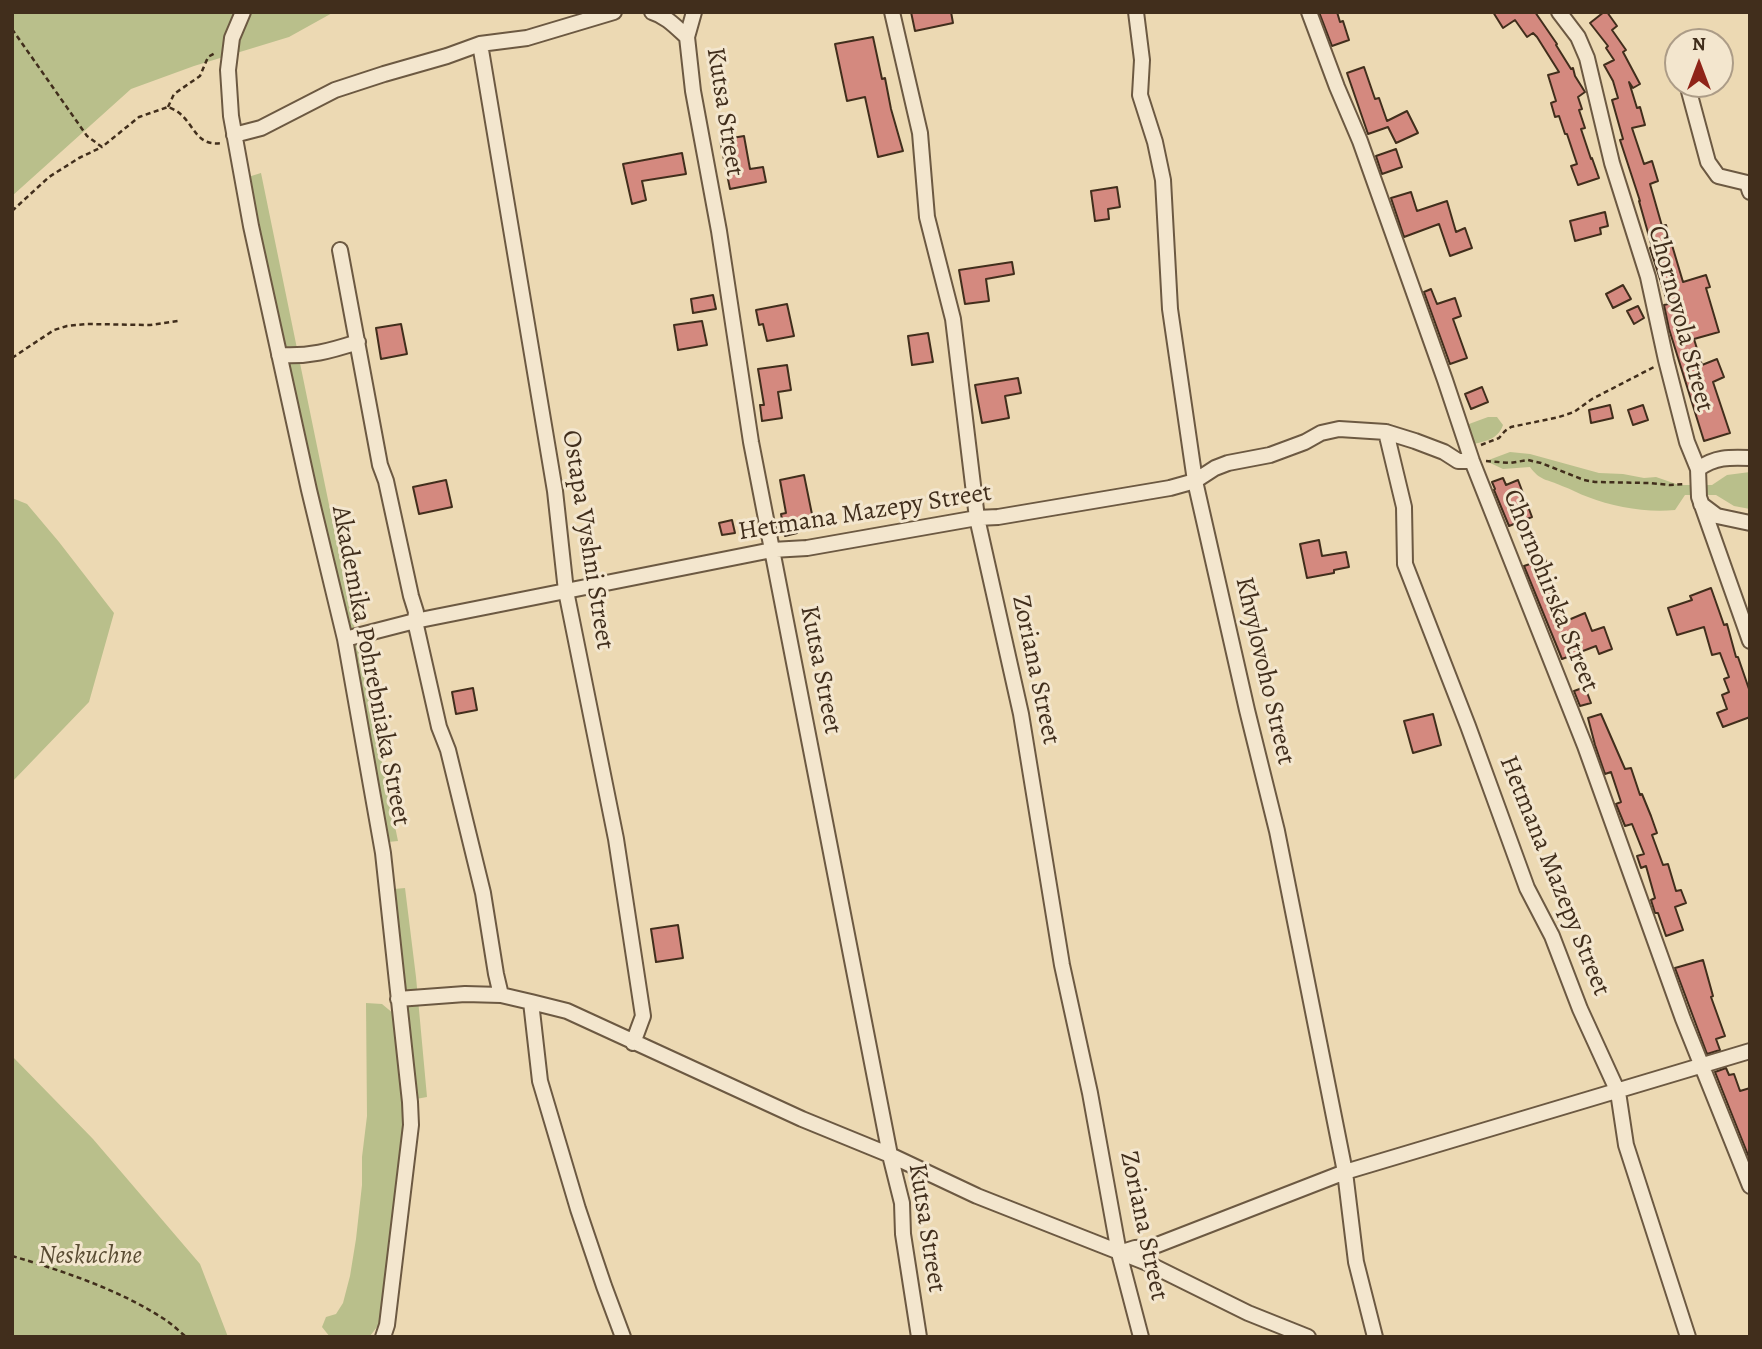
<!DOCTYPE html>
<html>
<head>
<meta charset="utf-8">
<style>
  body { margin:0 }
  #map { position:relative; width:1762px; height:1349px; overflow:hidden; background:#ecd9b3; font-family:Alegreya,serif }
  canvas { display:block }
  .frame { position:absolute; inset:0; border:14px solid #412e1c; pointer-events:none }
  .north { position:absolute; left:1664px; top:28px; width:70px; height:70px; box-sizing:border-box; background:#f3e6ce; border:2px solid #ac9c87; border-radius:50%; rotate:0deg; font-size:19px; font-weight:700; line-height:28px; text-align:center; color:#412e1c }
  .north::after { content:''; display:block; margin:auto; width:24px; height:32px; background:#8f2418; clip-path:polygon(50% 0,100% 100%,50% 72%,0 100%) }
</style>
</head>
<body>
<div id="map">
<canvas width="1762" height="1349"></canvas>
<div class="frame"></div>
<div class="north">N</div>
</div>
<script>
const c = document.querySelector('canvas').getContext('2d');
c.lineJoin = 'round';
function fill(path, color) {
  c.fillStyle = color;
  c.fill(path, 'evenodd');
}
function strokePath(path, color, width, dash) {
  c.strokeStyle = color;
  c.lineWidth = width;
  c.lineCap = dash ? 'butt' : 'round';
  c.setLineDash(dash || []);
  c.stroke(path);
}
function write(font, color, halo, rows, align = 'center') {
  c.font = font + ' Alegreya,serif';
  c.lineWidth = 6;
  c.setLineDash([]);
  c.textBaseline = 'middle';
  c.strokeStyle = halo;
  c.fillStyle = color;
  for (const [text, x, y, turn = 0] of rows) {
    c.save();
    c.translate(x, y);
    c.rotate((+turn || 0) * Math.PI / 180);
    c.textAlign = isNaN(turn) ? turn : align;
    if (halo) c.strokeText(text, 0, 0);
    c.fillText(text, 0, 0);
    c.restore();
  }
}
fill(new Path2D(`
  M12,12H334L289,37L194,66L131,89L12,196Z
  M261,173L398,841L388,842L248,177Z
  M1488,417H1497L1503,425C1498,440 1483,442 1469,445V424Z
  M1510,452L1530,454L1599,473L1623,474L1644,478L1656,477L1679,485H1712L1727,475L1750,472V509L1734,506L1716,495H1685L1675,510C1647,513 1614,507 1588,497C1579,494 1571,489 1562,486C1547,479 1540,481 1530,467L1503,469L1486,461Z
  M12,498L27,504L59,542L114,613L89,702L12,782Z
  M405,888L416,977L427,1097L416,1099L394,889Z
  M366,1003L382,1004L394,1014L404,1124L381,1322L370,1336L330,1337L322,1327L326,1317L336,1314L343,1303L350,1276L356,1239L362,1185V1157L367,1116Z
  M12,1056L93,1139L200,1264L228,1337H12Z`), '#b9bf8b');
const building = new Path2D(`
  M911,12H951L953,23L915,31Z
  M1319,12H1337L1340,22L1343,21L1349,40L1332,46Z
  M1493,12H1535L1557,44L1556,45L1571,69L1573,68L1575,76L1585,92L1578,97L1582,109L1579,110L1585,128L1581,129L1591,159L1592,158L1599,178L1578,185L1571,166L1577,164L1567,134H1565L1559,116L1555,117L1551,103L1556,101L1548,75L1559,72L1537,37L1533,33L1527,37L1515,20L1503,28Z
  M1604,12H1607L1617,26L1612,30L1626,50L1623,52L1640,84L1633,88L1629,82L1637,108L1640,107L1645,125L1632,128L1644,164L1652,161L1658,181L1650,184L1662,226L1666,225L1683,282L1706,275L1710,287L1706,288L1719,332L1694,339L1702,365L1717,359L1724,377L1713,382L1730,433L1704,441L1669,329L1664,305L1668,304L1650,248L1652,247L1639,201H1640L1620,140L1623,139L1612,100L1618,98L1613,81L1604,65L1614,60L1606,48L1608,46L1590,23Z
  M873,37L882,79L885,78L891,109L903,151L878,157L865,97L847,101L835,44Z
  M1364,67L1375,99L1379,98L1387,121L1407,111L1418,133L1396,143L1388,127L1368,134L1347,73Z
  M744,136L750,169L763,167L766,182L730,189L720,140Z
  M1396,149L1402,167L1382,174L1376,156Z
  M682,153L686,174L642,181L646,200L632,204L623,164Z
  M1117,187L1120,207L1108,209L1109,219L1095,221L1091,191Z
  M1411,192L1417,211L1447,201L1456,232L1465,228L1472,248L1450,256L1439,224L1404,237L1391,198Z
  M1605,212L1608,226L1600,228L1601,234L1575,241L1570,221Z
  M1012,262L1014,274L986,279L989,301L965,304L959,270Z
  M1623,285L1631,299L1613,308L1606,294Z
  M1431,289L1437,304L1455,298L1461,316L1453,319L1467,358L1450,364L1424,292Z
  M713,295L716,309L693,313L691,299Z
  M787,304L794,336L767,341L763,324L759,325L756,310Z
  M1638,306L1644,318L1634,324L1627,311Z
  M702,321L707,345L678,350L674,325Z
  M401,324L407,354L381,359L376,328Z
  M928,333L933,362L912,365L908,336Z
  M787,365L791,390L778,392L782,418L762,421L760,405H764L758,369Z
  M1018,378L1021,393L1005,396L1009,418L982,423L975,385Z
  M1482,387L1488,402L1471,409L1465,394Z
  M1610,405L1613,418L1591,423L1589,410Z
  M1643,405L1648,420L1633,425L1628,410Z
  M804,475L814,524L796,528L797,533L785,536L781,514L786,513L780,480Z
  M1503,478L1506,485L1518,480L1532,517L1509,526L1494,490L1495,489L1492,482Z
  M446,480L452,507L419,514L413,487Z
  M732,520L735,533L722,535L719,523Z
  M1319,540L1322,556L1346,552L1349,567L1334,570V573L1307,578L1300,544Z
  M1545,559L1558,599L1556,600L1566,621L1585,613L1592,631L1604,627L1612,649L1599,654L1596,646L1562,659L1524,566Z
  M1711,588L1724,625L1727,624L1736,657H1738L1750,692V717L1723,727L1717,713L1727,709L1722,695L1729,692L1724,679L1729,677L1720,653L1712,655L1704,627L1677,635L1668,608L1692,600L1690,596Z
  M1585,687L1591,703L1580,706L1574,691Z
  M473,688L477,710L456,714L452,692Z
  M1433,714L1441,745L1413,753L1404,721Z
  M1601,714L1625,769L1631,768L1640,795L1642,794L1651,816L1657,833L1652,835L1663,865L1668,864L1676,891L1681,890L1686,903L1675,907L1683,930L1666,936L1658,913H1655L1651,900L1655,898L1646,866L1641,868L1637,856L1644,854L1632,824L1625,826L1616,804L1621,802L1611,772L1605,774L1595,745L1588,718Z
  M678,925L683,958L656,962L651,929Z
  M1703,960L1713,996L1711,997L1725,1036L1716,1039L1720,1050L1707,1054L1675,968Z
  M1726,1068L1729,1075L1734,1074L1740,1091L1750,1088V1160L1715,1072Z`);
fill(building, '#d4897f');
strokePath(building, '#412e1c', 2);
const street = new Path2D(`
  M243,12L232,38L228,70L231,116L251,226L309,490L345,639L383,853L410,1102L411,1125L387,1325L383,1337
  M652,12C666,16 676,27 687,37
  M694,12L687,37L693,91L719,231L751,442L890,1155L902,1203L903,1234L919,1337
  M892,12L920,133L927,217L953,319L977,518L1021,714L1062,965L1090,1093L1119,1253L1141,1337
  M1136,12L1142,60L1140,95L1155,142L1163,180L1170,309L1195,481L1247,710L1277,831L1345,1172L1356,1262L1375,1337
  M1309,12L1337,87L1360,141L1445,380L1472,461L1585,746L1683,1019L1750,1186
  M1559,12L1578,37L1587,58L1612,163L1648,277L1666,360L1687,442L1698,469L1699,497L1750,641
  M480,44L555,491L566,591L616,839L643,1016L633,1043
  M1687,84L1708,162L1718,176L1747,183L1750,192
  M234,135L261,128L335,90L384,74L447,56L480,44L527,38L614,12
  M340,250L380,465L386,481L411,596L416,612L415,621L439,727L448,750L483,893L496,974L501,995L531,1002L540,1081L578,1209L604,1286L623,1337
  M279,355C309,357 330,351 358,342
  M1386,432L1404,507L1405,564L1468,726L1527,888L1552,936L1580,1009L1618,1092L1626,1145L1688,1337
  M1698,469C1715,457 1729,457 1750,458
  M1701,504L1717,516L1750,523
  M345,639L415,621L772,550L807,548L977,518L998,517L1170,488L1195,481L1215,468L1228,463L1270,455L1305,442L1321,433L1339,429L1386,432L1415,441L1444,452L1458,461H1472
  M398,999L465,994L501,995
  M531,1002L567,1011L802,1119L890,1155L977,1196L1147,1263L1248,1313L1308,1337
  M1119,1253L1135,1248L1152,1247L1345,1172L1750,1051`);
strokePath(street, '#6c5942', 18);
strokePath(new Path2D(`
  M12,29L87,136L102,147L139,117L168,107C171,108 175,110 178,112C195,125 196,147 222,143
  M168,107L174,94L200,76L208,57L215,53
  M12,211L49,177L79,158L102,147
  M12,358L54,330L67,326L87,324L150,325L178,321
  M1481,445L1499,438L1505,431L1511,427L1559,417L1574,412L1592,399L1654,367
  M1486,461L1510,463L1528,460L1541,463L1584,480L1595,482L1649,483L1670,485L1685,484
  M12,1256C63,1271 120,1290 164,1319C172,1324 179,1331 186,1337`), '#412e1c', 2.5, [5, 3.5]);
strokePath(street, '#f3e6ce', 14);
write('26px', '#412e1c', '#f3e6ce', [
  ["Kutsa Street",724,112,81],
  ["Chornovola Street",1680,319,75],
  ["Hetmana Mazepy Street",865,513,-9],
  ["Ostapa Vyshni Street",587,540,81],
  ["Chornohirska Street",1550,591,68],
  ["Akademika Pohrebniaka Street",370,666,79],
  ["Kutsa Street",820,670,79],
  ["Zoriana Street",1035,670,78],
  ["Khvylovoho Street",1264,671,77],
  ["Hetmana Mazepy Street",1554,876,68],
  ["Zoriana Street",1143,1226,78],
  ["Kutsa Street",926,1228,81]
]);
write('italic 26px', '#594b32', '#f3e6ce', [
  ["Neskuchne",90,1257]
]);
</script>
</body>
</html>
